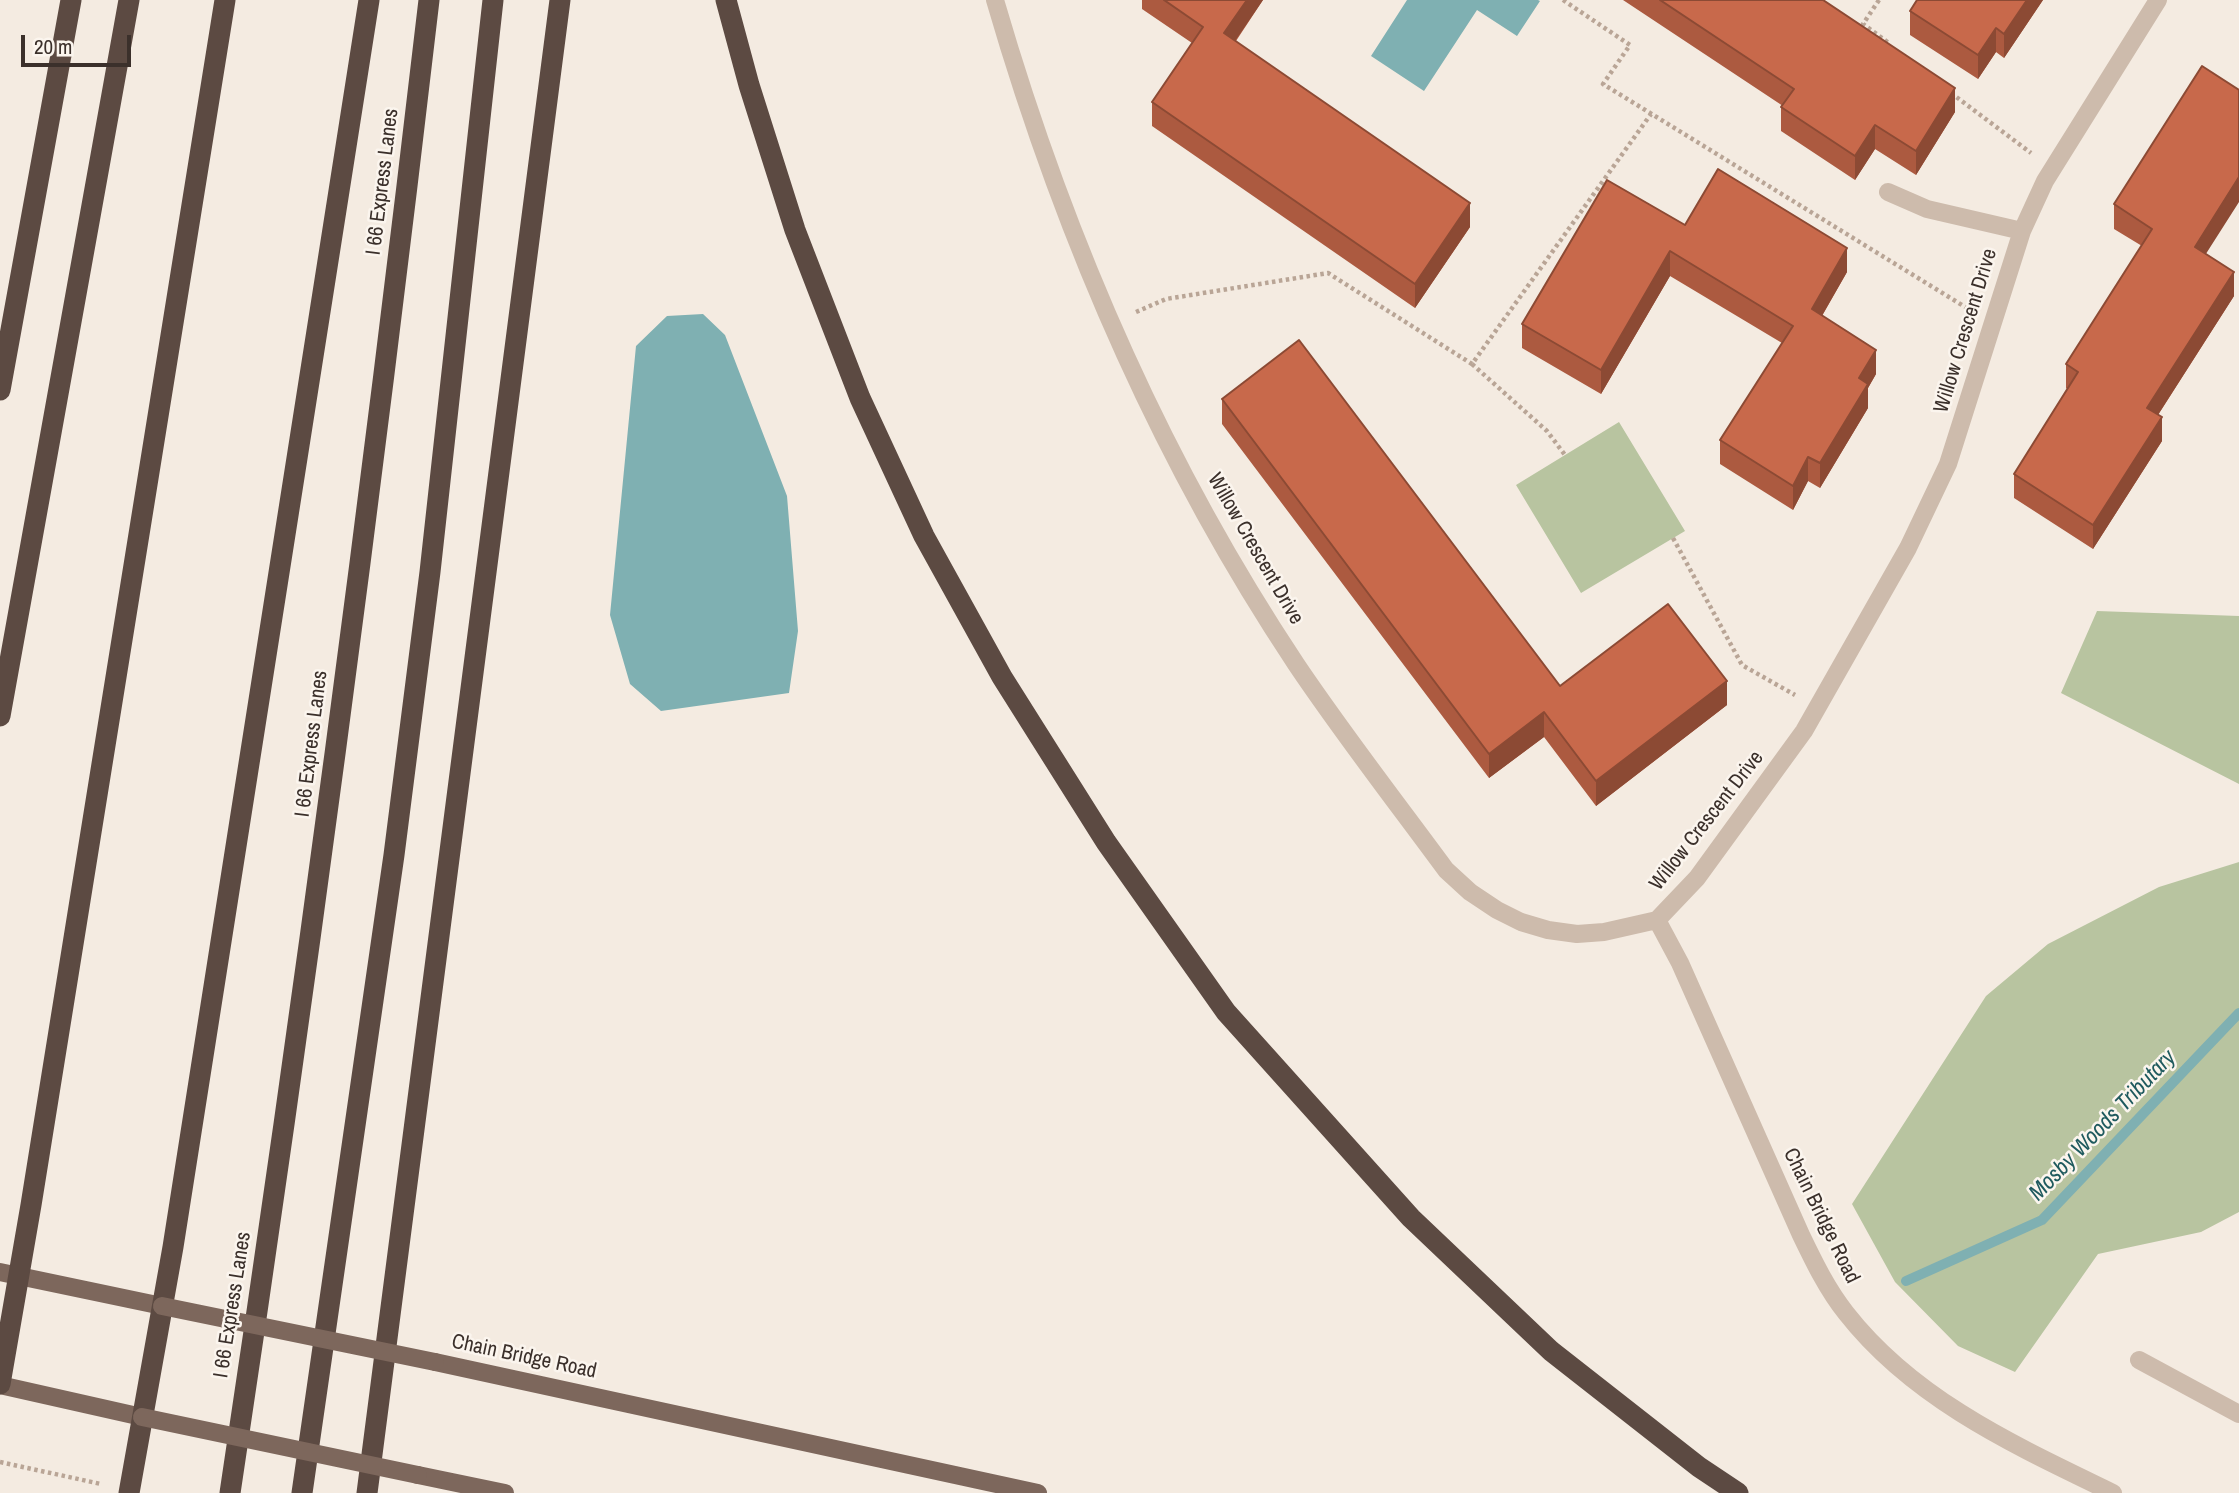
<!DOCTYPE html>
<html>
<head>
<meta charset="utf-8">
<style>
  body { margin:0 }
  #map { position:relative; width:2239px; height:1493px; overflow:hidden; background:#f4ebe1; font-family:"Archivo Narrow",sans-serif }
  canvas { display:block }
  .scale { position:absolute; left:21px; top:35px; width:110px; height:32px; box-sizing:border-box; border:4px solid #3b302b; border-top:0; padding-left:9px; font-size:21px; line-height:24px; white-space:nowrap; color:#3b302b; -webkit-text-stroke:5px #fbf5ee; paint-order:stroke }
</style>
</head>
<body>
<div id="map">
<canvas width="2239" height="1493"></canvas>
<div class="scale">20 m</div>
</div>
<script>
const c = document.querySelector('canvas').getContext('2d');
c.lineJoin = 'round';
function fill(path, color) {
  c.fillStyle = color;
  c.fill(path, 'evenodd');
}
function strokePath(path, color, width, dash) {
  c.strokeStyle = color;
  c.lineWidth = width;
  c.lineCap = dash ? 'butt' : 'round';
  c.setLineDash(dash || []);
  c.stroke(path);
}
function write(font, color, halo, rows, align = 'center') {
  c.font = font + ' "Archivo Narrow",sans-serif';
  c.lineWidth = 5;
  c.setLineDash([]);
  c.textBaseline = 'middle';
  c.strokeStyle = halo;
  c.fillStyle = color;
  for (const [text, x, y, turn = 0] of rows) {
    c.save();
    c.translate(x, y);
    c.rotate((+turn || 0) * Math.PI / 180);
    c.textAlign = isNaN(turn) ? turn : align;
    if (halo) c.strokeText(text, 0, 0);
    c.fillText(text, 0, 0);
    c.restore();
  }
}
fill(new Path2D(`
  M1619,422L1685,531L1581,593L1516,485Z
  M2097,611L2239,616V784L2061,693Z
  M2239,862V1212L2201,1232L2098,1254L2015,1372L1958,1346L1895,1282L1852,1204L1986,996L2048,944L2159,887Z`), '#b8c4a0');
fill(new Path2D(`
  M1407,0H1538L1540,1L1517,36L1477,10L1424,91L1371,56Z
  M703,314L725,335L787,496L798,631L789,693L661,711L630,684L610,615L636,346L667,316Z`), '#7fb0b2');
strokePath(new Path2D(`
  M1906,1281L2042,1220L2239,1013`), '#7fb0b2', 10);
strokePath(new Path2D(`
  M1563,0L1630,45L1603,84L1970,310
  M1879,0L1863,24L1890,44
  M1951,93L2031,153
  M1136,312L1166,299L1328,273L1472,364L1651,114
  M1472,364L1547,431L1565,455
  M1673,538L1742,665L1795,695
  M0,1462L101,1484`), '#b9a596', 4.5, [3.5, 3.5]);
strokePath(new Path2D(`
  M995,0C1063,234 1161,461 1296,664C1343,734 1396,802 1446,870L1470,892L1497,910L1521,922L1548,930L1577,934L1604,932L1657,920L1697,878L1804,731L1908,548L1948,464L2022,231L2045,181L2158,0
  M1888,192L1927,209L2022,231
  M1657,920L1680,963L1801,1235C1814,1262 1827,1289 1846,1313C1914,1400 2016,1446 2113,1493
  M2139,1360L2239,1414`), '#cdbbac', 18);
strokePath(new Path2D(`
  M0,1272L162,1306
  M435,1362L1038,1493
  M0,1385L142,1417
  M418,1475L505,1493`), '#7d675c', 18);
strokePath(new Path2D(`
  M726,0L749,85L795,230L860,398L924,536L1002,677L1106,842L1226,1012L1411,1218L1551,1351L1699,1467L1738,1493
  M0,390L71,0
  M0,716L129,0
  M0,1384L31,1205L225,0
  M129,1493L173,1247L369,0
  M230,1493C305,996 371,499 429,0
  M302,1493L394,855L430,572L493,0
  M367,1493L560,0`), '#5c4a42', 21);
strokePath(new Path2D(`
  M162,1306L435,1362
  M142,1417L418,1475`), '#7d675c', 18);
fill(new Path2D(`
  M1142,0H1263L1236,41L1470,227L1415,308L1152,126V102L1192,43L1142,9Z
  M1623,0H1823L1955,112L1916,175L1875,149L1855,180L1781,131V107L1783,106Z
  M2043,0L2004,58L1996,52L1978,79L1910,35V11Z
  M2114,204L2205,254L2234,296L2158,415L2162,441L2093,549L2014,498V474L2067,389L2066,388V364L2142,246L2114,229Z
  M1685,225L1847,272L1822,316L1876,374L1868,388V408L1820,488L1808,481L1793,510L1720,464V440L1782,343L1670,276L1601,394L1522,348V324Z
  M1222,399L1560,686L1727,705L1596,806L1544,737L1489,778L1222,424Z`), '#ac5a40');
fill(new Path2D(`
  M1247,0H1263L1224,57V33Z
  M2027,0H2043L2004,58V34Z
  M1996,28V52L1978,79V55Z
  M1955,88V112L1916,175V151Z
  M1875,125V149L1855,180V156Z
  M2239,177V202L2195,271V247Z
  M1470,203V227L1415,308V284Z
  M1847,248V272L1812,333V309Z
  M1670,251V276L1601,394V370Z
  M2234,272V296L2147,432V408Z
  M1876,350V374L1868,388V408L1820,488V463L1859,378Z
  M2162,417V441L2093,549V525Z
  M1808,457V481L1793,510V486Z
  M1727,681V705L1596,806V781Z
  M1544,712V737L1489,778V754Z`), '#8c4a34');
const building = new Path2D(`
  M1164,0H1247L1224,33L1470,203L1415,284L1152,102L1203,27Z
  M1660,0H1823L1955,88L1916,151L1875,125L1855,156L1781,107L1794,89Z
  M1917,0H2027L2004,34L1996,28L1978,55L1910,11Z
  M2202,66L2239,90V177L2195,247L2234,272L2147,408L2162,417L2093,525L2014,474L2078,372L2066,364L2152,229L2114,204Z
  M1718,169L1847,248L1812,309L1876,350L1859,378L1868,384L1820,463L1808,457L1793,486L1720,440L1793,326L1670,251L1601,370L1522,324L1607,180L1685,225Z
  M1299,340L1560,686L1668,604L1727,681L1596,781L1544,712L1489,754L1222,399Z`);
fill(building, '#c8694b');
strokePath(building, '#8c4a34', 2);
write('21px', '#3b302b', '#fbf5ee', [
  ["I 66 Express Lanes",383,182,-83],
  ["Willow Crescent Drive",1966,331,-73],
  ["Willow Crescent Drive",1255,549,60],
  ["I 66 Express Lanes",312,744,-83],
  ["Willow Crescent Drive",1707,821,-52],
  ["Chain Bridge Road",1821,1216,64],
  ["I 66 Express Lanes",233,1305,-81],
  ["Chain Bridge Road",524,1357,12]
]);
write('italic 23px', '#1f5a5e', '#fbf5ee', [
  ["Mosby Woods Tributary",2103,1126,-46]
]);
</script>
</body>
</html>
